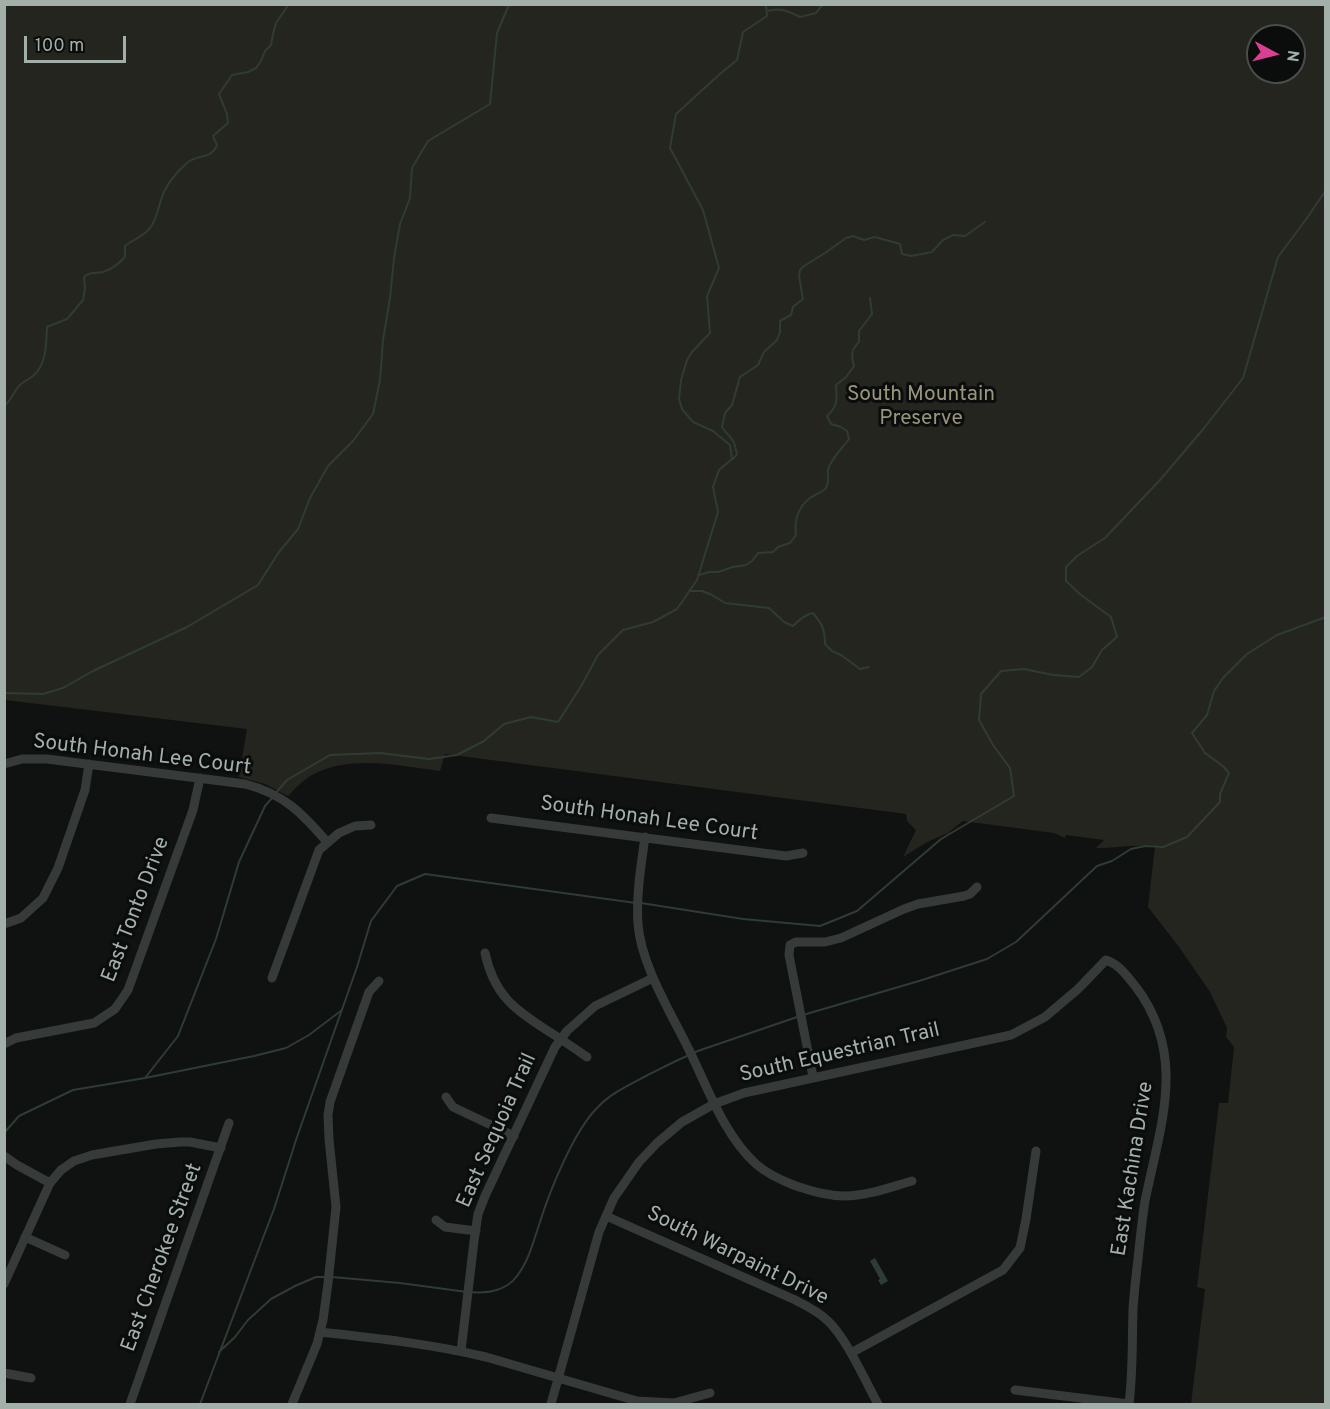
<!DOCTYPE html>
<html>
<head>
<meta charset="utf-8">
<style>
  body { margin:0 }
  #map { position:relative; width:1330px; height:1409px; overflow:hidden; background:#101111; font-family:Overpass,sans-serif }
  canvas { display:block }
  .frame { position:absolute; inset:0; border:6px solid #a3b0a9; pointer-events:none }
  .north { position:absolute; left:1246px; top:24px; width:60px; height:60px; box-sizing:border-box; background:#0b0c0c; border:2px solid #484e4b; border-radius:50%; rotate:97deg; font-size:16px; font-weight:700; line-height:24px; text-align:center; color:#a3b0a9 }
  .north::after { content:''; display:block; margin:auto; width:21px; height:27px; background:#d94091; clip-path:polygon(50% 0,100% 100%,50% 72%,0 100%) }
  .scale { position:absolute; left:24px; top:36px; width:102px; height:27px; box-sizing:border-box; border:3px solid #a3b0a9; border-top:0; padding-left:8px; font-size:18px; line-height:21px; white-space:nowrap; color:#a3b0a9; -webkit-text-stroke:4px #0b0c0c; paint-order:stroke }
</style>
</head>
<body>
<div id="map">
<canvas width="1330" height="1409"></canvas>
<div class="frame"></div>
<div class="north">N</div>
<div class="scale">100 m</div>
</div>
<script>
const c = document.querySelector('canvas').getContext('2d');
c.lineJoin = 'round';
function fill(path, color) {
  c.fillStyle = color;
  c.fill(path, 'evenodd');
}
function strokePath(path, color, width, dash) {
  c.strokeStyle = color;
  c.lineWidth = width;
  c.lineCap = dash ? 'butt' : 'round';
  c.setLineDash(dash || []);
  c.stroke(path);
}
function write(font, color, halo, rows, align = 'center') {
  c.font = font + ' Overpass,sans-serif';
  c.lineWidth = 6;
  c.setLineDash([]);
  c.textBaseline = 'middle';
  c.strokeStyle = halo;
  c.fillStyle = color;
  for (const [text, x, y, turn = 0] of rows) {
    c.save();
    c.translate(x, y);
    c.rotate((+turn || 0) * Math.PI / 180);
    c.textAlign = isNaN(turn) ? turn : align;
    if (halo) c.strokeText(text, 0, 0);
    c.fillText(text, 0, 0);
    c.restore();
  }
}
fill(new Path2D(`
  M5,4L1325,5V1404H1191L1205,1289L1197,1287L1219,1103H1228L1234,1047L1226,1037L1227,1028L1210,992L1179,947L1148,907L1155,846C1135,844 1116,848 1096,848L1104,840L1066,835L1065,838L1054,833L963,821L948,833L927,842L903,857L916,830L907,821L906,814L445,754L440,771C399,766 351,754 312,775C303,780 295,789 288,796L265,784L239,777L247,729L5,700ZM1258,36H1294V72H1258Z`), '#25251f');
fill(new Path2D(`
  M875,1258L888,1281L881,1285L878,1280L880,1279L870,1261Z`), '#2f3c33');
strokePath(new Path2D(`
  M767,11C780,7 788,11 800,17L816,13L823,4
  M4,406C11,401 13,394 18,387C22,382 28,380 33,376C47,364 46,344 47,327L67,319L83,300L85,288L84,277C91,271 95,274 103,272C113,269 119,263 125,257V246C131,241 139,238 145,233C157,224 158,205 164,192C169,181 178,171 187,163C198,153 210,161 217,145L213,136L228,123L227,114L219,94L232,75L248,72L256,68L261,61L265,51L271,45L273,34L276,23L289,4
  M733,459L737,454C735,449 736,445 733,441C731,437 725,432 722,427L725,413L732,405L740,377L758,365L764,352L777,340L780,332V321L791,315L793,307L803,299L799,276L800,270L804,266L825,253L846,238L853,236L864,240L875,237L900,244L902,254L911,256L932,252L943,240L953,235L965,236L985,222
  M699,575L709,572H718L733,567L746,565L752,561L758,553L773,552L778,547L790,543L796,535C794,521 798,507 810,498C815,494 822,493 826,488C830,481 827,477 828,470C830,460 843,447 849,439L847,431L841,427L831,424L827,416C838,406 837,400 836,385L846,377L854,366C851,355 851,350 859,342V331L872,314L870,298
  M690,591H702L712,595L725,603L769,608L784,622L793,626C798,621 805,614 813,613C822,624 825,629 825,644L832,651L841,655L860,669L869,667
  M4,693L43,694L63,688L93,671L187,627L258,585L279,552L298,529L310,498L328,466L353,441L373,414L380,380L383,340L390,298L394,258L400,224L410,198L412,168L428,141L490,104L497,33L508,7L512,4
  M275,794L287,780L330,755L380,753L429,759L457,755L484,741L504,724L531,717L558,722L580,688L598,655L623,630L653,622L677,609L697,580L718,512L713,487L719,470L732,459L730,445L713,431L693,422L682,409L679,399L681,380L687,360L692,352L710,333L707,296L719,268L703,210L670,148L676,114L721,73L737,60L743,32L767,16L766,4
  M641,903L743,919L820,926L857,911L941,839L1014,796L1010,768L993,745L979,720L981,694L1001,671L1024,669L1053,675L1079,677L1092,667L1102,650L1117,637L1111,617L1081,595L1066,581V567L1077,556L1105,538L1160,480L1205,427L1243,378L1278,257L1307,218L1326,190
  M803,1015L919,981L987,959L1016,942L1097,866L1112,861L1131,849L1145,846L1163,847L1187,837L1220,802V794L1229,773L1223,766L1205,753L1192,733L1207,715L1214,691L1223,678L1247,654L1277,635L1326,617
  M692,1053L797,1017
  M145,1078L178,1036L216,939L239,862L265,806L272,798
  M4,1133L19,1116L73,1090L145,1078L254,1056L286,1048L309,1035L342,1010
  M332,1277L400,1283L467,1292
  M472,1292C488,1294 507,1290 517,1276C529,1261 534,1239 540,1222C550,1190 574,1131 597,1108C611,1093 629,1085 646,1076C660,1069 673,1062 687,1056
  M219,1352L235,1337L248,1320L271,1299L295,1286L316,1277H326
  M200,1404L274,1209L297,1137L357,967L371,921L397,886L425,874L636,903`), '#2f3c33', 2);
strokePath(new Path2D(`
  M4,764L22,759H47L245,784C284,794 302,813 327,842
  M491,818L786,856L803,853
  M645,837C641,866 636,895 638,924C641,966 673,1016 691,1054C709,1091 725,1136 756,1164C766,1173 783,1181 796,1186C812,1191 827,1196 845,1196C867,1196 891,1187 912,1181
  M4,924L21,918L43,898L58,868L85,790L89,764
  M485,953C494,995 514,1009 548,1031C561,1039 574,1048 587,1057
  M272,978L319,850L339,833L355,826L371,825
  M4,1044L16,1038L94,1023L115,1009L128,990L193,810L200,778
  M813,1077L789,955L790,945L796,942H825L841,938L904,909L918,904L964,896L970,894L977,887
  M446,1097L453,1107L514,1136
  M4,1156L17,1165L50,1183
  M606,1216L793,1299C805,1305 818,1311 828,1321C847,1339 865,1381 878,1404
  M436,1220L445,1227L476,1231
  M25,1237L65,1255
  M4,1284L50,1183L61,1170L74,1161L92,1155L156,1144L180,1142H190L221,1148
  M320,1332C376,1338 431,1344 486,1357L637,1401L674,1403L710,1393
  M461,1351L474,1241L478,1214L485,1196L555,1047L567,1031L595,1006L653,978
  M851,1353L1003,1270L1020,1248L1026,1219L1036,1151
  M4,1373L31,1378
  M1015,1390L1129,1404
  M130,1404L229,1123
  M292,1404L317,1344L323,1320L328,1283L336,1207L329,1139L328,1115L330,1102L369,992L379,981
  M551,1404L599,1232L614,1198L639,1162L657,1143L682,1122L714,1104L744,1093L1011,1035L1045,1017L1078,989L1106,960C1120,965 1127,976 1136,987C1188,1056 1160,1126 1145,1201C1142,1220 1140,1240 1138,1259C1136,1276 1134,1293 1133,1309C1132,1341 1133,1373 1129,1404`), '#363a39', 9);
write('21px', '#99957c', '#0b0c0c', [
  ["South Mountain",921,396],
  ["Preserve",921,420]
]);
write('21px', '#a3b0a9', '#0b0c0c', [
  ["South Honah Lee Court",142,756,7],
  ["South Honah Lee Court",649,820,8],
  ["East Tonto Drive",137,910,-69],
  ["South Equestrian Trail",840,1054,-13],
  ["East Sequoia Trail",498,1131,-66],
  ["East Kachina Drive",1134,1169,-81],
  ["South Warpaint Drive",737,1257,26],
  ["East Cherokee Street",163,1258,-70]
]);
</script>
</body>
</html>
